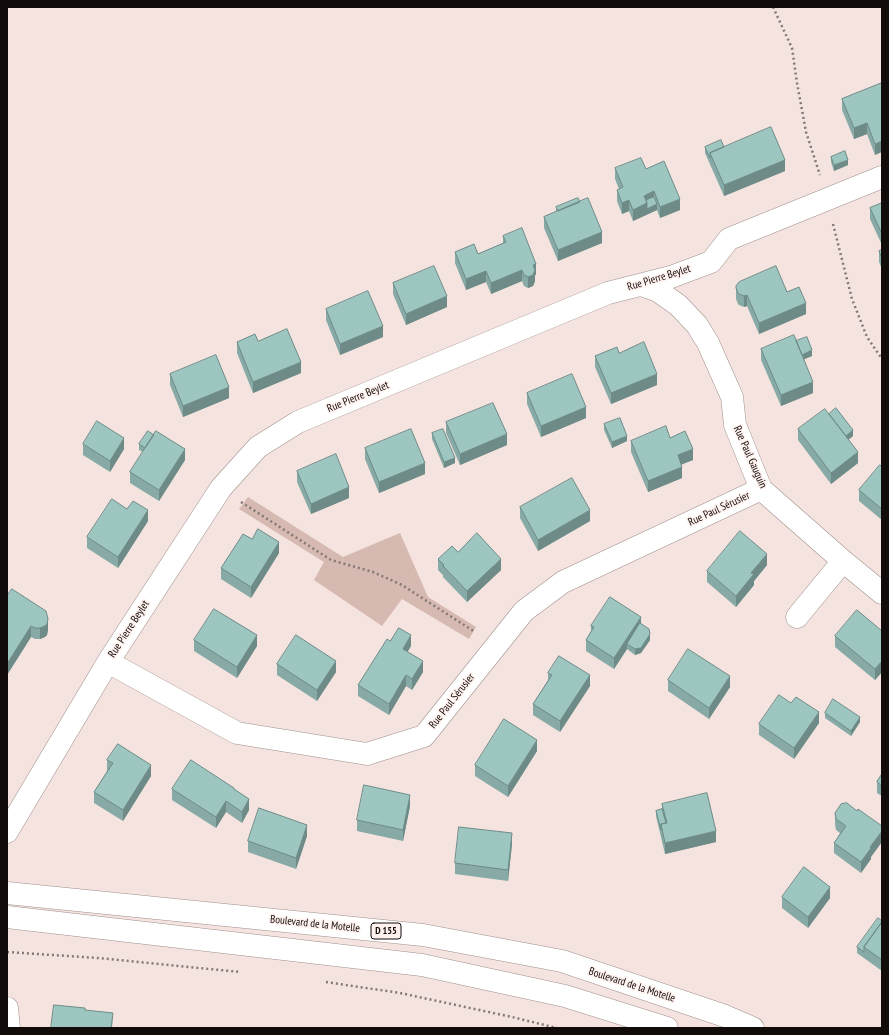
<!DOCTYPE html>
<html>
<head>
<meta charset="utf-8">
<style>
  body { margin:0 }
  #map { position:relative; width:889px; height:1035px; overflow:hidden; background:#f4e3de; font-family:"PT Sans Narrow",sans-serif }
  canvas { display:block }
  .frame { position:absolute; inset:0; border:8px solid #110b0a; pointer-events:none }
</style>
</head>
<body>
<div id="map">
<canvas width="889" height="1035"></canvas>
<div class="frame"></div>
</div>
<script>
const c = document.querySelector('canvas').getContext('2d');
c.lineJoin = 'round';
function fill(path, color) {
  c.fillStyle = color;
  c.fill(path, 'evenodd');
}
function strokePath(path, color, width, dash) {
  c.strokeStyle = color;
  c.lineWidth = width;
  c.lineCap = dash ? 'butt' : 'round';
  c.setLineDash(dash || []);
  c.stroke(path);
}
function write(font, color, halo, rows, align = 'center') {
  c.font = font + ' "PT Sans Narrow",sans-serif';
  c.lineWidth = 3;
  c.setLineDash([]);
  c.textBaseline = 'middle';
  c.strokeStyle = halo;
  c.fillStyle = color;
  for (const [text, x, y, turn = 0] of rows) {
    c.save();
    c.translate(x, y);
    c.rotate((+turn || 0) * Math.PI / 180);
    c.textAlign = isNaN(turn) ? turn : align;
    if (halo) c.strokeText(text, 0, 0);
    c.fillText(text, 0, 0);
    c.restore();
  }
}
fill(new Path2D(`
  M248,497L343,557L400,533L428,597L476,627L469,639L402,599L382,626L314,580L324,562L239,509Z`), '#d6b9b0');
const minor = new Path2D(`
  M641,285L658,291L678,305L697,325L708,343L732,397L735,425L761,489L843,561L882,593
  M797,617L843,561
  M108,662L237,733L367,754L424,736L524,611L563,582L761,489
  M7,832L108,662L221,488L258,447L298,422L608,293L671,277L711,262L729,239L882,177
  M7,1008L9,1028`);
const primary = new Path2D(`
  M7,893L423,935L562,961L725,1016L753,1028
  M7,917L422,965L565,996L667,1028`);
strokePath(minor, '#a0908c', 23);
strokePath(primary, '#a0908c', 23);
strokePath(new Path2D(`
  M773,7L792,48L797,83L806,132L820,175
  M833,224L852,299L867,337L882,359
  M241,502L331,560L373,572L402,585L475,632
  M7,952L98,958L240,972
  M326,982L400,993L512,1017L557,1028`), '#837875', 2.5, [2, 3]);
strokePath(minor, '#fff', 22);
strokePath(primary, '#fff', 22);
fill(new Path2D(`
  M882,83L875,155L867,134L854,139L842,110V99Z
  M705,147H724L785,171L724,196L705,153Z
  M831,157L848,165L834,171L831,162Z
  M615,168L646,169L680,210L660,218L657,210L633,221L629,211L622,214L617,201V190L619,189L615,179Z
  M580,202L602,243L558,261L544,228V217L556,212V207Z
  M882,203V245L870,219V208Z
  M503,236L536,275H535V281L533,286L528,288L524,286L522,281L491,294L486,282L466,290L455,263V252L478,254L503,243Z
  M882,250V269L879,262V251Z
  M393,283L447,307L406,325L393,294Z
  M736,288L787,292L806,314L759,334L747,306L744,307L739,305L738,304L736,299Z
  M326,309L383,337L340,355L326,320Z
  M258,341L301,373L253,393L237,353V342Z
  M796,341L812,356L804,359L813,393L781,406L761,360V349Z
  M619,353L657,385L611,404L595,367V356Z
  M170,374L229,398L183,417L170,385Z
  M527,393L586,418L541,437L527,404Z
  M829,414L853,436L848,440L858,463L831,484L798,440V429Z
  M446,422L507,445L460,465L446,433Z
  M604,424L627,441L612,448L604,430Z
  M432,433L455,463L444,468L432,439Z
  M670,438L693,460L681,464L682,478L648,492L631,452V441Z
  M83,444L124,449L110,472L83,455Z
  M139,444L185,460L159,501L130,483V472L143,452L139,450Z
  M365,448L425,474L379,493L365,459Z
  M882,467V520L859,501V490Z
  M297,471L349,498L311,514L297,482Z
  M520,507L590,521L538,551L520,518Z
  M148,521L118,568L87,548V537Z
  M252,539L279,553L251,598L221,579V568Z
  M458,552L501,570L467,602L443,577V575L438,570V559Z
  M767,565L754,581V585L736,607L707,582V571Z
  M7,596L48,630L47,635L45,637L40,639H35L31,637L7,675Z
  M641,623L650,640L641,653L635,655L627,649L614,669L586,651V640L591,631V626Z
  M882,631V672L875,680L835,647V636Z
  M194,640L257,646L237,678L194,651Z
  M390,641L411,646L407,652L423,672L412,690L406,686L389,715L358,696V685Z
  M277,664L336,672L317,701L277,675Z
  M548,673L590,686L560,732L533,715V704L548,680Z
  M668,680L730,687L709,719L668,691Z
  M825,713L860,722L851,736L825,718Z
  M819,723L794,759L759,735V724Z
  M537,751L508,797L475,776V765Z
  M107,760L151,776L123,821L94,803V792L107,771Z
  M882,774V796L877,793V782Z
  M172,789L234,790L249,810L242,823L226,812L216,828L172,800Z
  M662,804L716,842L665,854L656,816V811L662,809Z
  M410,806L403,841L357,831V820Z
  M835,813L871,857V859L861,873L834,853V843L840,833L836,830L835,824Z
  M307,836L296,869L248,852V841Z
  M512,844L508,881L455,874V863Z
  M782,897L830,898L808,928L782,908Z
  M882,921V971L857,953V947Z`), '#87aaa6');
fill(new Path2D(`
  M867,123V134L854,139V128Z
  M882,141V152L875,155V144Z
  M785,160V171L724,196V185Z
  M848,160V165L834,171V165Z
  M654,191V202L657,204V210L633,221V210L644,196Z
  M680,199V210L660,218V207Z
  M629,200V211L622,214V203Z
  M602,232V243L558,261V250Z
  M536,264V275H535V281L533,286L528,288V277L533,265Z
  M522,270V281L491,294V283Z
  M486,271V282L466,290V279Z
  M747,295V306L744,307V296Z
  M447,296V307L406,325V314Z
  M806,303V314L759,334V323Z
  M383,326V337L340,355V344Z
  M812,350V356L800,361V355Z
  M301,362V373L253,393V382Z
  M657,374V385L611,404V393Z
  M813,382V393L781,406V395Z
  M229,387V398L183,417V406Z
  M586,407V418L541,437V426Z
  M853,430V436L843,444V438Z
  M507,434V445L460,465V454Z
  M627,436V441L612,448V442Z
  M124,438V449L110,472V461Z
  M185,449V460L159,501V490Z
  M693,449V460L678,466V455Z
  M858,452V463L831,484V473Z
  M455,458V463L444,468V462Z
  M425,463V474L379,493V482Z
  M682,467V478L648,492V481Z
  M349,487V498L311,514V504Z
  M148,510V521L118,568V557Z
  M590,510V521L538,551V540Z
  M279,542V553L251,598V587Z
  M767,554V565L754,581V585L736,607V596L751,573Z
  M501,559V570L467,602V591Z
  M641,617V628L627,644V649L614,669V658Z
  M48,619V630L47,635L45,637L40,639V628Z
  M31,626V637L7,675V664Z
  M650,634V640L641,653L635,655V649Z
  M257,635V646L237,678V667Z
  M411,635V646L403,660V649Z
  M336,661V672L317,701V690Z
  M423,661V672L412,690V679Z
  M882,661V672L875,680V669Z
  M406,675V686L389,715V704Z
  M590,675V686L560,732V721Z
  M730,676V687L709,719V708Z
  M819,712V723L794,759V748Z
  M860,717V722L851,736V731Z
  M8,728V739L7,740V729Z
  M537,740V751L508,797V786Z
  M151,765V776L123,821V810Z
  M410,795V806L403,841V830Z
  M249,799V810L242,823V812Z
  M226,801V812L216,828V817Z
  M307,825V836L296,869V858Z
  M716,831V842L665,854V843Z
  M882,831V842L871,857V859L861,873V862L870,847Z
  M512,833V844L508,881V870Z
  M830,887V898L808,928V917Z
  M113,1013L112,1028H111Z`), '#6e8b87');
const building = new Path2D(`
  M882,83V141L875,144L867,123L854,128L842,99Z
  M771,127L785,160L724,185L710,153Z
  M721,140L724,147L710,153V158L705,147Z
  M845,151L848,160L834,165L831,157Z
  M641,158L646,169L664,161L680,199L660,207L654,191L644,196L647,203L633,210L629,200L622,203L617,190L623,187L615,168Z
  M654,197L657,204L647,209V203L646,200Z
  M578,198L580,202L558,211L556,207Z
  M588,198L602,232L558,250L544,217Z
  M882,203V234L870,208Z
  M522,228L536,264L533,265L535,270L533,275L528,277L524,275L522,270L491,283L486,271L466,279L455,252L474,244L478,254L506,242L503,236Z
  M882,250V258L879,251Z
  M434,266L447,296L406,314L393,283Z
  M776,266L787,292L799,287L806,303L759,323L747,295L744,296L739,294L738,293L736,288V286L739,282Z
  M368,291L383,326L340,344L326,309Z
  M287,329L301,362L253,382L237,342L255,334L258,341Z
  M794,335L813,382L781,395L761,349Z
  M807,337L812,350L802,355L796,341Z
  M644,342L657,374L611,393L595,356L617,347L619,353Z
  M216,355L229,387L183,406L170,374Z
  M572,374L586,407L541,426L527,393Z
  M493,403L507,434L460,454L446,422Z
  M836,408L853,430L846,436L829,414Z
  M825,409L858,452L831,473L798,429Z
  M620,418L627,436L612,442L604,424Z
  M97,421L124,438L110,461L83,444Z
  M666,426L670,438L685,431L693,449L678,455L682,467L648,481L631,441Z
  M411,429L425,463L379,482L365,448Z
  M443,429L455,458L444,462L432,433Z
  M148,431L154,435L145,448L139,444Z
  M156,431L185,449L159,490L130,472Z
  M336,454L349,487L311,504L297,471Z
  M880,465L882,467V509L859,490Z
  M572,478L590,510L538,540L520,507Z
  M112,499L127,509L133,501L148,510L118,557L87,537Z
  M258,529L279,542L251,587L221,568L243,534L252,539Z
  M740,531L767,554L751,573L754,574L736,596L707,571Z
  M477,533L501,559L467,591L443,566L444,565L438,559L452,546L458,552Z
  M12,589L46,611L48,619L47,624L45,626L40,628H35L31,626L7,664V596Z
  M610,597L641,617L614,658L586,640L594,627L591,626Z
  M214,609L257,635L237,667L194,640Z
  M857,610L882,631V661L875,669L835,636Z
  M640,623L649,629L650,634L641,648L635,649L627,644Z
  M399,628L411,635L403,649L423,661L412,679L406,675L389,704L358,685L387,639L390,641Z
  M296,635L336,661L317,690L277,664Z
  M688,649L730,676L709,708L668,680Z
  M559,656L590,675L560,721L533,704L552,675L548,673Z
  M779,695L791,703L796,697L819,712L794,748L759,724Z
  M833,699L860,717L851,731L825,713Z
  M504,719L537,740L508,786L475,765Z
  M118,744L151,765L123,810L94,792L113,763L107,760Z
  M191,760L234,788V789L249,799L242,812L226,801L216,817L172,789Z
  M882,774V786L877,782Z
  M364,785L410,795L403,830L357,820Z
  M707,793L716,831L665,843L661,824L667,823L662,804Z
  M847,803L857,811L858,809L882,826V831L870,847L871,848L861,862L834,843L846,826L836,819L835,813L841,804Z
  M259,808L307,825L296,858L248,841Z
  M662,809L666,823L661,824V830L656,811Z
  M459,827L512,833L508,870L455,863Z
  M804,867L830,887L808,917L782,897Z
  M878,918L882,921V922L864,947V952L857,947Z
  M882,922V960L864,947Z
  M54,1005L85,1008V1010L113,1013L111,1028H51Z`);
fill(building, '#9dc6c1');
strokePath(building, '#6e8b87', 1);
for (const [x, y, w] of [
  [386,931,30]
]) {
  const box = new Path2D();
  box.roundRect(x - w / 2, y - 8, w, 16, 3);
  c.fillStyle = '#fff1ed';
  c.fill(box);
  strokePath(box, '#110b0a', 1);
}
write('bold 10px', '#110b0a', null, [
  ["D 155",386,931]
]);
write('11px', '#110b0a', '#fff1ed', [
  ["Rue Pierre Beylet",659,278,-17],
  ["Rue Pierre Beylet",358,397,-22],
  ["Rue Paul Gauguin",750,457,66],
  ["Rue Paul Sérusier",719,509,-25],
  ["Rue Pierre Beylet",129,629,-57],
  ["Rue Paul Sérusier",452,701,-52],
  ["Boulevard de la Motelle",315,924,6],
  ["Boulevard de la Motelle",632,985,18]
]);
</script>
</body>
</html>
